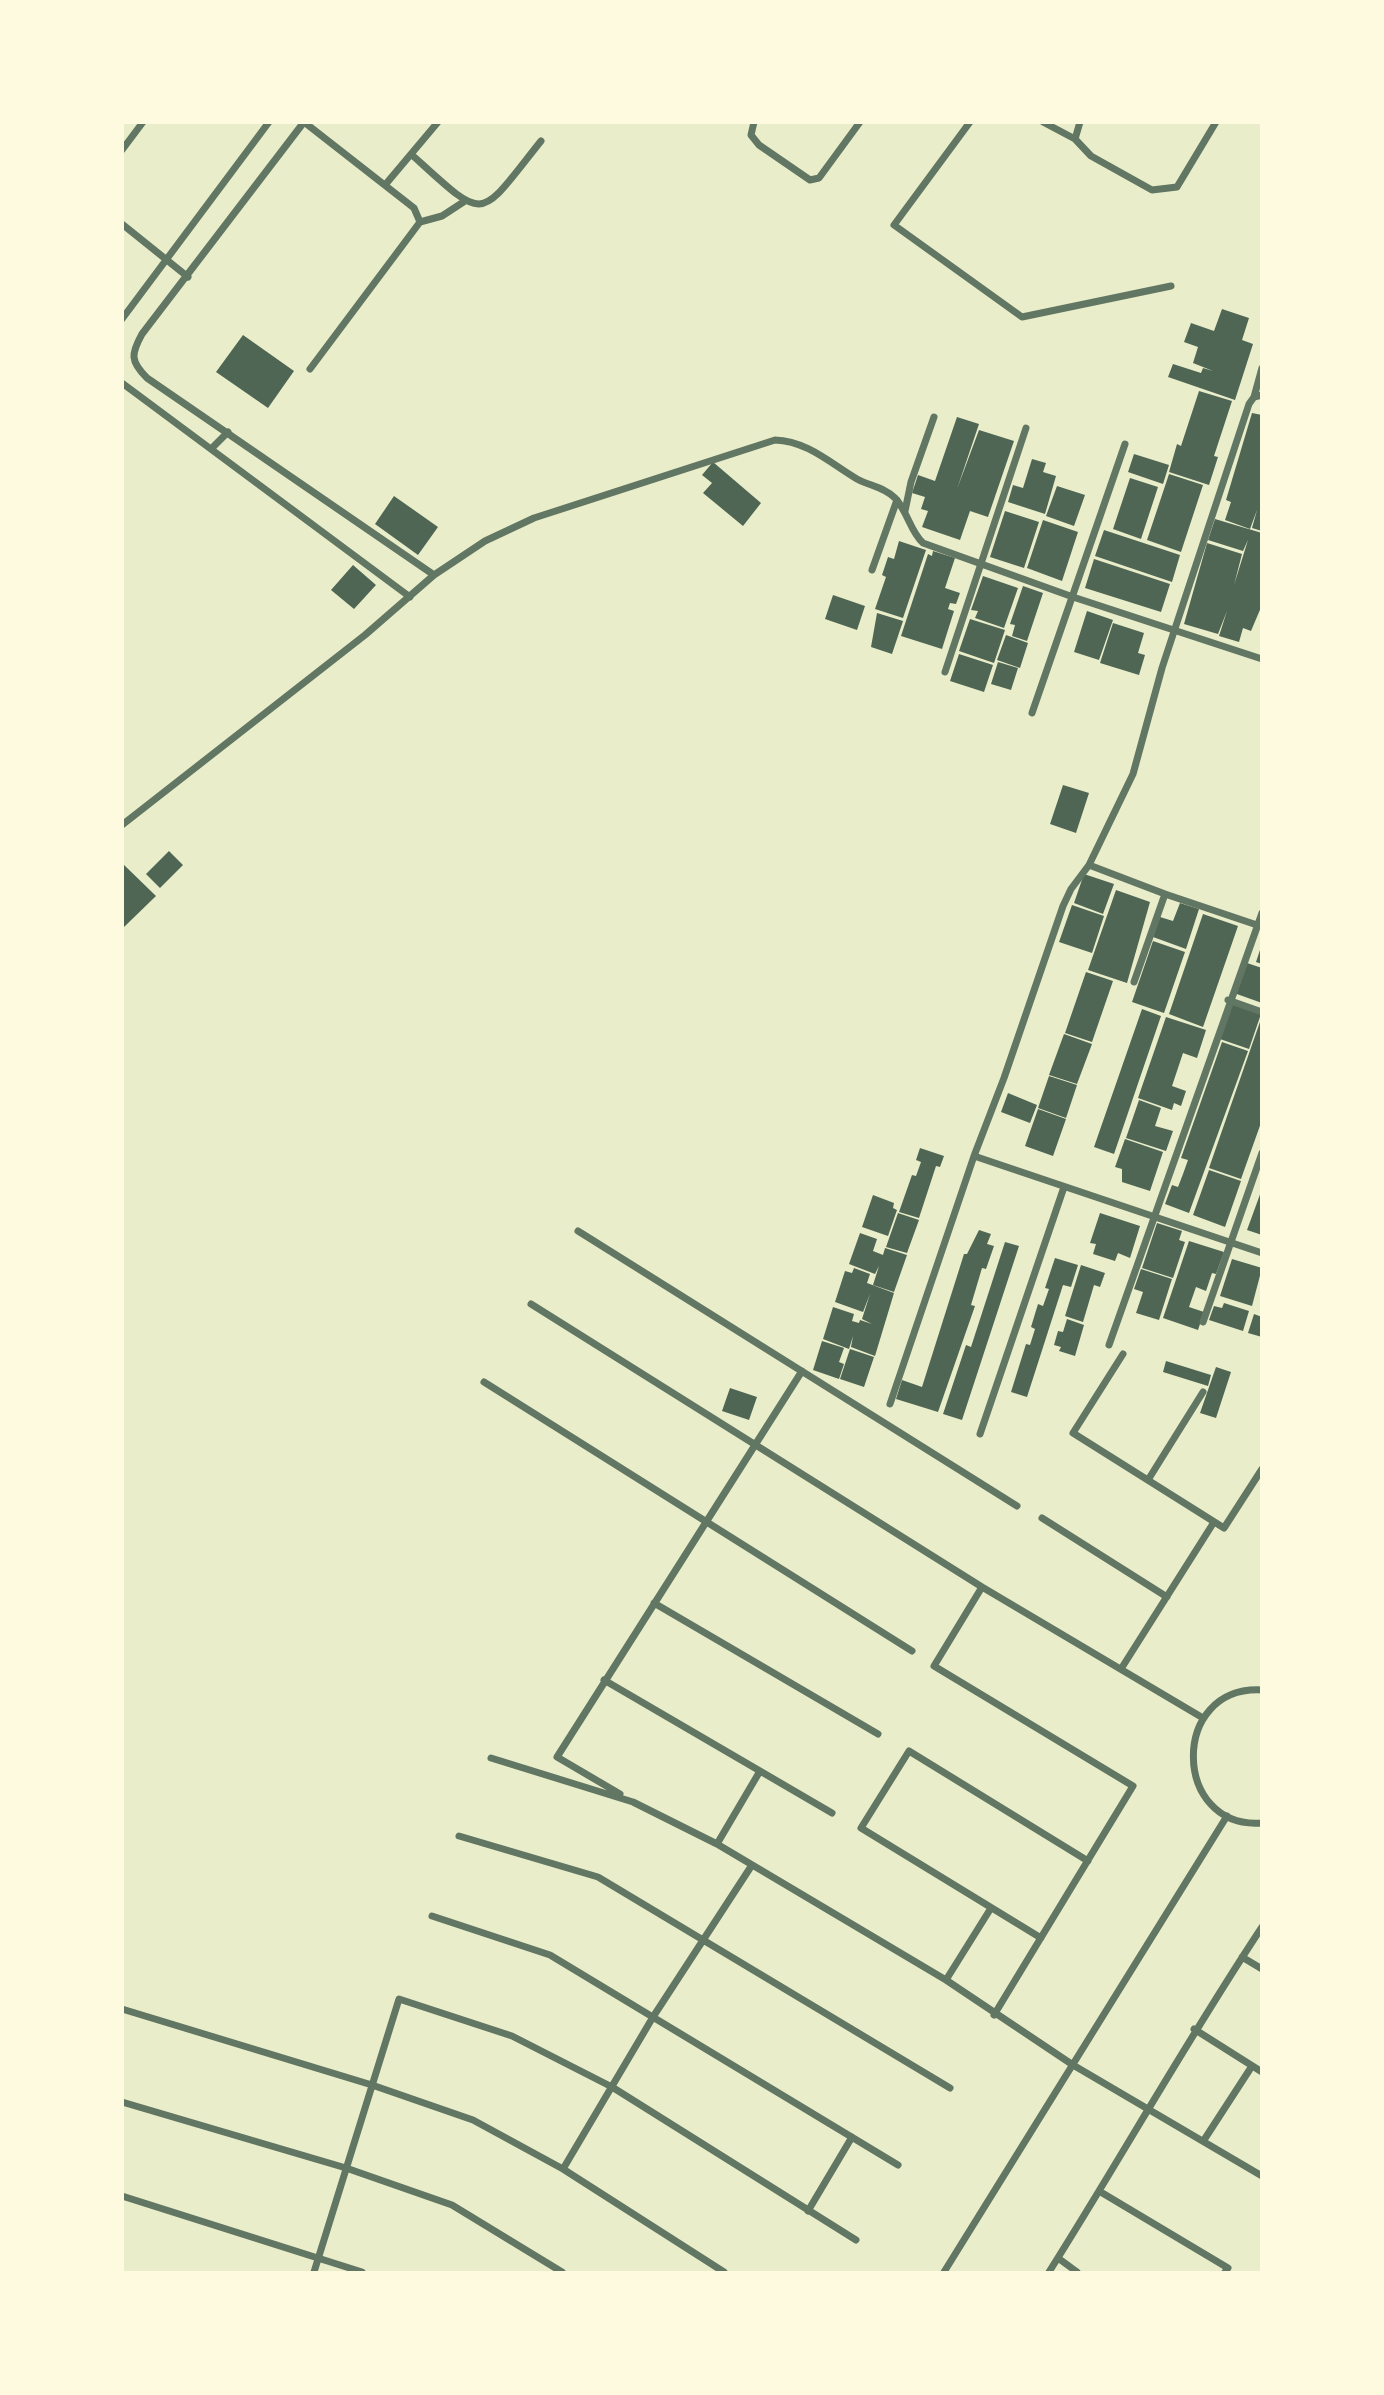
<!DOCTYPE html>
<html>
<head>
<meta charset="utf-8">
<style>
  body { margin:0 }
  #map { position:relative; width:1384px; height:2395px; overflow:hidden; background:#e9edc9; font-family:"Archivo Narrow",sans-serif }
  canvas { display:block }
  .frame { position:absolute; inset:0; border:124px solid #fefae0; pointer-events:none }
</style>
</head>
<body>
<div id="map">
<canvas width="1384" height="2395"></canvas>
<div class="frame"></div>
</div>
<script>
const c = document.querySelector('canvas').getContext('2d');
c.lineJoin = 'round';
function fill(path, color) {
  c.fillStyle = color;
  c.fill(path, 'evenodd');
}
function strokePath(path, color, width, dash) {
  c.strokeStyle = color;
  c.lineWidth = width;
  c.lineCap = dash ? 'butt' : 'round';
  c.setLineDash(dash || []);
  c.stroke(path);
}
fill(new Path2D(`
  M1222,309L1249,318L1242,340L1253,344L1235,400L1168,377L1173,364L1201,373L1203,368L1213,371L1193,363L1198,347L1184,342L1191,323L1214,331Z
  M243,335L294,371L268,408L216,372Z
  M1199,391L1232,401L1214,456L1218,457L1209,485L1169,472L1177,444L1181,446Z
  M1252,413L1262,415V531L1252,528L1257,510L1250,529L1225,520L1231,502L1226,500Z
  M957,417L979,424L957,489L979,430L1014,441L988,517L970,511L960,540L922,527L928,511L921,509L925,497L912,493L918,475L935,481Z
  M1134,454L1169,465L1163,484L1128,472Z
  M1032,459L1046,463L1043,472L1056,476L1045,514L1008,502L1013,485L1023,488Z
  M713,462L761,503L743,526L703,493L712,483L702,475Z
  M1169,474L1203,485L1181,552L1147,540Z
  M1130,478L1158,487L1141,539L1113,529Z
  M1057,486L1085,495L1074,526L1046,516Z
  M394,496L438,527L418,555L375,524Z
  M1005,511L1039,522L1024,568L990,557Z
  M1215,519L1262,533V605L1251,631L1243,628L1239,642L1219,636L1227,611L1218,634L1184,624L1207,543L1242,554L1234,585L1248,540L1243,551L1208,540Z
  M1043,520L1078,532L1062,581L1027,568Z
  M1104,530L1180,555L1172,582L1095,556Z
  M899,541L926,550L903,618L875,609L886,577L882,575L888,557L894,559Z
  M933,551L955,558L945,588L960,593L956,604L950,603L948,609L954,611L942,649L901,636L928,554L932,556Z
  M1094,559L1170,584L1161,612L1085,588Z
  M353,565L376,585L354,609L331,590Z
  M983,576L1018,588L1004,628L975,618L978,611L971,610Z
  M1023,586L1043,593L1027,641L1012,636L1015,625L1010,624Z
  M833,595L865,606L857,630L825,619Z
  M1087,611L1113,620L1099,660L1074,652Z
  M877,613L903,621L892,654L871,647Z
  M970,619L1005,630L994,663L959,651Z
  M1113,623L1144,633L1138,653L1145,655L1139,675L1100,663Z
  M1006,635L1028,643L1020,668L997,660Z
  M959,654L993,665L984,692L950,681Z
  M998,662L1018,668L1011,690L991,684Z
  M1063,785L1089,793L1076,833L1050,824Z
  M169,851L183,865L160,888L146,874Z
  M122,863L156,896L124,927L122,926Z
  M1084,874L1114,884L1103,914L1074,903Z
  M1116,890L1150,902L1127,983L1088,970Z
  M1180,903L1199,909L1186,949L1153,937L1160,917L1173,921Z
  M1072,905L1104,916L1092,953L1059,942Z
  M1203,914L1238,926L1203,1027L1169,1014Z
  M1153,941L1185,952L1164,1013L1132,1002Z
  M1261,947H1262V964L1256,962Z
  M1244,962L1262,968V1003L1234,993Z
  M1086,972L1113,981L1092,1042L1065,1033Z
  M1230,1003L1261,1014L1249,1049L1217,1038Z
  M1142,1009L1161,1016L1114,1154L1094,1147Z
  M1166,1017L1206,1030L1197,1058L1183,1053L1172,1086L1186,1091L1181,1106L1174,1103L1172,1110L1138,1098Z
  M1261,1019L1262,1120L1241,1179L1209,1168Z
  M1064,1034L1092,1044L1077,1084L1049,1075Z
  M1222,1042L1248,1051L1189,1213L1165,1204L1172,1185L1178,1187L1183,1174L1188,1160L1181,1158Z
  M1049,1076L1077,1085L1066,1118L1038,1108Z
  M1008,1093L1037,1105L1030,1123L1001,1112Z
  M1139,1100L1161,1108L1155,1126L1173,1131L1166,1151L1126,1138Z
  M1038,1109L1066,1119L1053,1156L1025,1146Z
  M1125,1139L1163,1152L1150,1191L1122,1182V1169L1115,1167Z
  M920,1148L944,1156L940,1167L936,1166L919,1218L899,1212L912,1175L916,1176L921,1162L916,1160Z
  M1209,1170L1241,1181L1225,1227L1193,1215Z
  M1262,1189V1235L1247,1230Z
  M873,1195L894,1203L893,1208L897,1210L888,1236L862,1227Z
  M898,1213L919,1220L907,1253L886,1247Z
  M1100,1213L1140,1226L1130,1258L1118,1253L1115,1261L1093,1254L1096,1244L1090,1243Z
  M1157,1223L1182,1231L1179,1240L1185,1242L1173,1278L1142,1268Z
  M979,1230L991,1234L987,1244L994,1246L986,1269L982,1268L971,1305L975,1306L938,1412L896,1399L902,1380L922,1387L964,1254H967Z
  M860,1233L877,1239L873,1251L883,1255L885,1248L907,1255L894,1292L873,1285L879,1266L875,1274L849,1264Z
  M1189,1241L1224,1252L1216,1274L1212,1273L1206,1291L1196,1287L1189,1307L1204,1312L1198,1330L1163,1318Z
  M1005,1242L1019,1246L962,1420L943,1414L966,1345L971,1347Z
  M1055,1258L1078,1265L1071,1287L1063,1285L1027,1397L1011,1392L1026,1344L1030,1345L1035,1329L1031,1327L1038,1304L1043,1306L1049,1289L1045,1288Z
  M1232,1259L1262,1268L1252,1306L1220,1296Z
  M1081,1265L1105,1273L1100,1287L1094,1285L1083,1322L1065,1316Z
  M854,1268L870,1274L867,1283L894,1293L875,1356L851,1347L853,1336L849,1349L823,1339L833,1307L854,1314L852,1321L859,1323L860,1320L872,1324L862,1319L870,1294L863,1312L835,1302L845,1271L852,1273Z
  M1141,1269L1172,1279L1159,1320L1136,1313L1143,1292L1134,1289Z
  M1224,1303L1249,1311L1243,1331L1209,1320L1214,1306L1222,1308Z
  M1254,1314L1262,1317V1337L1248,1333Z
  M1067,1319L1084,1325L1075,1356L1059,1351L1061,1347L1054,1345L1058,1331L1063,1332Z
  M822,1341L844,1348L839,1362L844,1364L839,1379L813,1370Z
  M850,1349L874,1357L864,1387L840,1379Z
  M1166,1361L1211,1375L1208,1386L1163,1372Z
  M1216,1367L1231,1372L1216,1418L1200,1413Z
  M730,1388L757,1397L749,1420L722,1411Z`), '#4f6655');
strokePath(new Path2D(`
  M304,122L142,334C131,354 130,361 147,378L434,575
  M304,122L414,208L420,222L310,369
  M754,122L751,135L759,145L810,180L819,178L860,122
  M970,122L894,225L1022,317L1171,286
  M1043,122L1075,139
  M1080,122L1075,139L1091,156L1152,190L1177,187L1216,122
  M122,150L143,122
  M411,154C488,224 477,221 541,141
  M385,185L438,122
  M420,222L442,216L465,201
  M122,224L188,277
  M122,319L269,122
  M122,383L410,597
  M1254,397L1262,368
  M212,448L228,432
  M905,511L911,482L934,417
  M872,570L897,500
  M945,672L1026,428
  M1032,713L1125,444
  M122,825L365,635L434,575L485,541L534,518L775,440C807,441 830,463 857,479C870,486 884,487 895,498C908,512 910,531 923,543L1073,597L1262,659
  M1089,865L1165,894
  M1134,982L1165,894L1257,925
  M1228,1000L1262,1012
  M974,1156L1004,1078L1063,906L1071,889L1089,865L1133,774L1162,668L1249,404L1254,397L1262,395
  M578,1231L1017,1506
  M531,1304L982,1587
  M1203,1322L1262,1153
  M1109,1345L1262,913
  M1123,1354L1073,1433L1224,1528L1262,1469
  M484,1382L912,1651
  M890,1404L974,1156L1262,1253
  M980,1434L1064,1187
  M1148,1480L1203,1392
  M1042,1518L1167,1597
  M654,1603L878,1734
  M1121,1669L1214,1522
  M604,1680L832,1813
  M1262,1690C1169,1685 1172,1830 1262,1823
  M491,1758L633,1802L717,1844L946,1980L1073,2065L1262,2176
  M620,1794L557,1757L802,1371
  M459,1836L598,1877L950,2088
  M717,1844L760,1771
  M432,1916L550,1955L898,2165
  M1041,1938L861,1828L909,1751L1088,1861
  M1242,1957L1262,1969
  M946,1980L991,1908
  M122,2009L372,2085L473,2120L563,2169L724,2272
  M994,2015L1133,1786L934,1666L982,1587L1203,1718
  M1194,2029L1262,2072
  M122,2102L346,2168L452,2205L562,2272
  M1204,2140L1252,2066
  M563,2169L653,2017L752,1865
  M1099,2191L1228,2268L1225,2272
  M122,2196L362,2272
  M808,2211L852,2137
  M1058,2258L1077,2272
  M314,2272L399,1999L512,2036L612,2087L856,2240
  M944,2272L1227,1816
  M1049,2272C1121,2158 1187,2040 1262,1927`), '#617663', 7);
</script>
</body>
</html>
